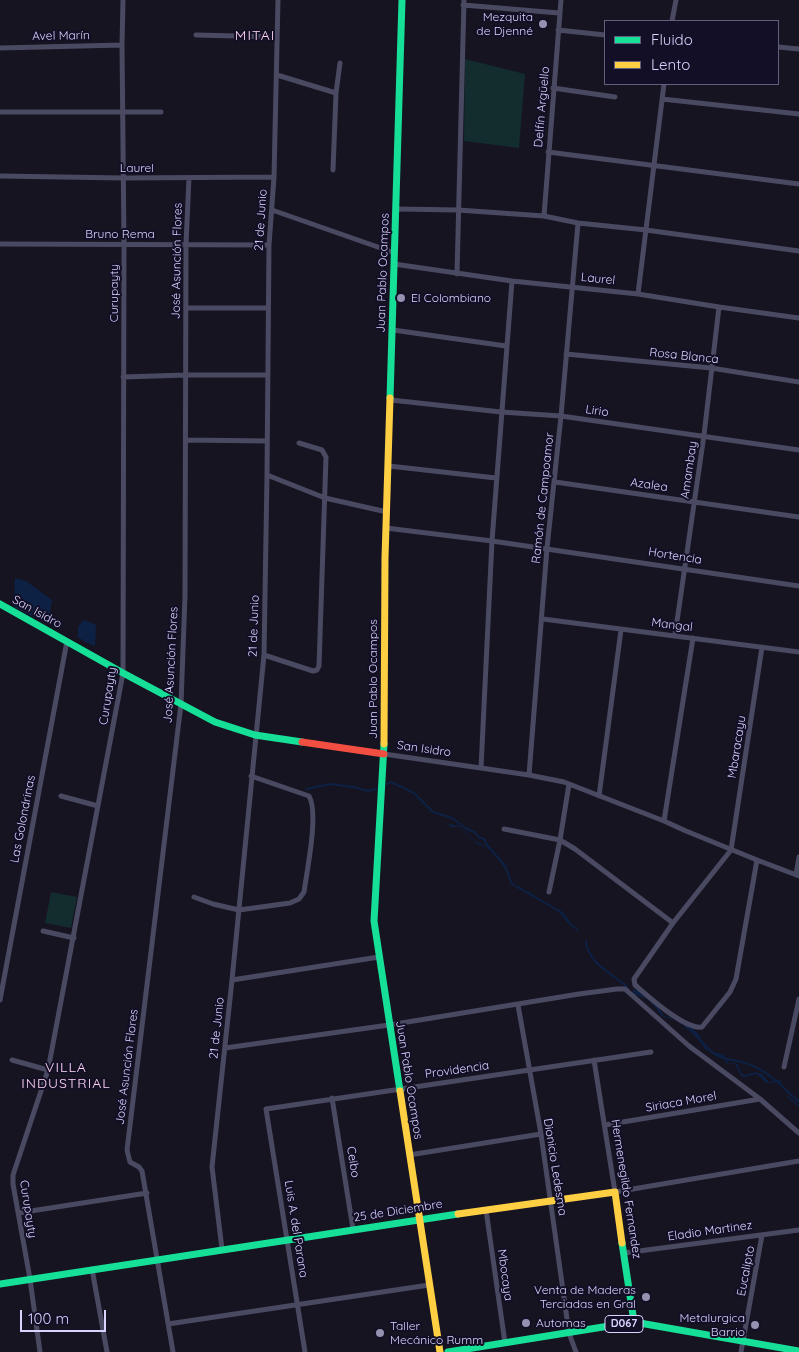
<!DOCTYPE html>
<html>
<head>
<meta charset="utf-8">
<style>
  body { margin:0 }
  #map { position:relative; width:799px; height:1352px; overflow:hidden; background:#161421; font-family:Quicksand,sans-serif }
  canvas { display:block }
  .legend { position:absolute; left:604px; top:20px; width:175px; height:65px; box-sizing:border-box; background:#130f26; border:1px solid #625e7d; margin:0; padding:6px 9px; list-style:none; font-size:15px; color:#d9d4ff }
  .legend li { display:flex; align-items:center; gap:10px; height:25px }
  .legend b { width:25px; border:1px solid #625e7d }
  .scale { position:absolute; left:20px; top:1310px; width:86px; height:22px; box-sizing:border-box; border:2px solid #d9d4ff; border-top:0; padding-left:6px; font-size:15px; line-height:18px; white-space:nowrap; color:#d9d4ff; -webkit-text-stroke:4px #130f26; paint-order:stroke }
</style>
</head>
<body>
<div id="map">
<canvas width="799" height="1352"></canvas>
<ul class="legend">
<li><b style="height:6px;background:#16e098"></b>Fluido</li>
<li><b style="height:6px;background:#ffcf43"></b>Lento</li>
</ul>
<div class="scale">100 m</div>
</div>
<script>
const c = document.querySelector('canvas').getContext('2d');
c.lineJoin = 'round';
function fill(path, color) {
  c.fillStyle = color;
  c.fill(path, 'evenodd');
}
function strokePath(path, color, width, dash) {
  c.strokeStyle = color;
  c.lineWidth = width;
  c.lineCap = dash ? 'butt' : 'round';
  c.setLineDash(dash || []);
  c.stroke(path);
}
function write(font, color, halo, rows, align = 'center') {
  c.font = font + ' Quicksand,sans-serif';
  c.lineWidth = 4;
  c.setLineDash([]);
  c.textBaseline = 'middle';
  c.strokeStyle = halo;
  c.fillStyle = color;
  for (const [text, x, y, turn = 0] of rows) {
    c.save();
    c.translate(x, y);
    c.rotate((+turn || 0) * Math.PI / 180);
    c.textAlign = isNaN(turn) ? turn : align;
    if (halo) c.strokeText(text, 0, 0);
    c.fillText(text, 0, 0);
    c.restore();
  }
}
fill(new Path2D(`
  M465,59L525,74L519,148L464,141Z
  M51,892L77,897L71,928L45,923Z`), '#132c2d');
fill(new Path2D(`
  M15,578L26,581L52,600L48,624L14,607Z
  M85,620L96,625L95,646L85,642L78,637V627L82,621Z
  M448,824L460,826L475,841L490,848L507,865L514,877L516,883L522,889L531,893L541,901L560,910L565,914L570,923L579,930L578,931L571,926L565,915L559,910L521,889L515,882L514,876L506,865L490,848L477,844L460,827H451Z
  M633,989L643,993L656,1004L664,1016L674,1019L691,1027L698,1034L705,1047L711,1052L723,1054L729,1064L734,1063L737,1064L742,1074L746,1075L756,1072L762,1074L769,1082L780,1080L788,1096L799,1105V1107L788,1098L781,1082L766,1083L757,1074L745,1077L741,1076L735,1064H727L723,1056L714,1054L705,1049L692,1030L675,1020L663,1017C652,1004 651,997 633,992Z`), '#0d2144');
strokePath(new Path2D(`
  M387,784L391,782L414,793L433,812L452,818L467,829L474,832L479,837L484,839C489,851 501,858 506,869C509,874 509,879 512,884L559,911L572,926
  M306,789L330,784L354,787L368,791L377,789
  M586,941C587,963 615,975 628,988
  M633,993L646,997L655,1005
  M685,1026C697,1034 704,1047 716,1055C728,1061 741,1060 753,1066C770,1073 785,1089 799,1102`), '#0d2144', 2);
strokePath(new Path2D(`
  M463,5L559,13
  M672,21L676,0
  M558,30L605,35
  M196,35L277,37
  M778,47L799,49
  M0,48L122,45
  M277,75L336,93
  M553,88L615,97
  M662,99L799,114
  M0,112H161
  M548,152L799,184
  M333,170L336,93L340,63
  M0,176L123,178L274,177
  M396,209L458,210L544,216L578,223L646,230L799,251
  M272,210L395,253
  M544,216L561,0
  M0,244L269,245
  M394,264L512,281L638,294L719,307L799,318
  M457,274L464,0
  M512,281L492,541L799,586
  M638,294L664,84
  M186,308H268
  M393,330L506,346
  M566,354L711,368L799,382
  M123,377L186,375H268
  M391,400L501,412L561,416L799,450
  M186,440L267,441
  M389,466L496,478
  M267,475L325,498L387,512
  M555,482L799,517
  M386,528L492,541L481,768
  M543,619L799,652
  M675,635L704,435L719,307
  M264,655L313,671L317,670L319,666L326,457L322,450L299,443
  M384,754L529,775L564,782L664,821L686,831L757,860L799,876
  M529,775L547,548L561,416L578,223
  M61,796L98,806
  M599,796L621,630
  M664,821L693,638
  M504,829L560,840L575,849L673,923
  M757,860L736,979L730,992L702,1027C685,1030 648,996 635,985L634,979L673,923L731,850L762,647
  M796,875L799,857
  M549,892L560,840L569,784
  M194,897L213,904L239,910L290,903L299,899L304,892C307,870 319,813 309,796L251,776
  M43,931L74,938
  M232,980L379,957
  M0,1000L67,641
  M518,1005L541,1134L569,1333L576,1352
  M225,1048L389,1025L579,994L617,989H625L689,1046L760,1099L799,1133
  M12,1060L48,1070
  M594,1060L615,1192L799,1161
  M784,1067L799,999
  M332,1098L353,1229
  M605,1125L760,1099
  M409,1155L541,1134
  M486,1210L505,1343
  M18,1213L147,1193
  M222,1249L212,1167L232,980L264,655L267,475L269,245L274,177L278,0
  M624,1253L799,1230
  M92,1269L107,1352
  M168,1324L429,1285
  M40,1352L30,1279L13,1184V1175L48,1070L123,673L124,244L122,45L123,0
  M173,1352L142,1171L139,1167L130,1162L127,1150L181,704L185,596L186,244L189,178
  M305,1352L266,1109L651,1052
  M741,1352L762,1235`), '#4a4962', 5);
strokePath(new Path2D(`
  M390,398L402,0
  M0,604L123,673L215,722L255,735L302,742
  M384,744L374,921L400,1091
  M622,1243L634,1322
  M0,1284L458,1214
  M448,1352L634,1322L799,1351`), '#16e098', 7);
strokePath(new Path2D(`
  M384,744L385,558L390,398
  M400,1091L440,1352
  M458,1214L615,1192L622,1243`), '#ffcf43', 7);
strokePath(new Path2D(`
  M302,742L384,754`), '#f24e42', 7);
for (const [x, y, r, color] of [
  [543,24,5,"#9591b1"],
  [401,298,5,"#9591b1"],
  [646,1297,5,"#9591b1"],
  [526,1323,5,"#9591b1"],
  [755,1325,5,"#9591b1"],
  [380,1333,5,"#9591b1"]
]) {
  const dot = new Path2D();
  dot.arc(x, y, r, 0, 2 * Math.PI);
  c.fillStyle = color;
  c.fill(dot);
  strokePath(dot, '#130f26', 2);
}
for (const [x, y, w] of [
  [624,1324,38]
]) {
  const box = new Path2D();
  box.roundRect(x - w / 2, y - 8.5, w, 17, 4);
  c.fillStyle = '#130f26';
  c.fill(box);
  strokePath(box, '#d9d4ff', 1);
}
write('bold 11px', '#d9d4ff', null, [
  ["D067",624,1324]
]);
write('12px', '#d9d4ff', '#130f26', [
  ["Mezquita",533,17],
  ["de Djenné",533,31],
  ["El Colombiano",411,298,"left"],
  ["Venta de Maderas",636,1290],
  ["Terciadas en Gral",636,1304],
  ["Metalurgica",745,1318],
  ["Barrio",745,1332],
  ["Automas",536,1323,"left"],
  ["Taller",390,1326,"left"],
  ["Mecánico Rumm",390,1340,"left"]
], 'right');
write('12px', '#d9d4ff', '#130f26', [
  ["Avel Marín",61,36,-1],
  ["Delfín Argüello",542,107,-85],
  ["Laurel",137,168],
  ["21 de Junio",261,220,-86],
  ["Bruno Rema",120,234],
  ["José Asunción Flores",177,261,-89],
  ["Juan Pablo Ocampos",383,273,-88],
  ["Laurel",598,279,6],
  ["Curupayty",114,293,-90],
  ["Rosa Blanca",684,356,6],
  ["Lirio",597,411,8],
  ["Amambay",689,470,-82],
  ["Azalea",649,485,8],
  ["Ramón de Campoamor",543,498,-84],
  ["Hortencia",675,556,9],
  ["San Isidro",37,612,29],
  ["Mangal",672,625,7],
  ["21 de Junio",254,626,-88],
  ["José Asunción Flores",171,665,-87],
  ["Juan Pablo Ocampos",373,679,-90],
  ["Curupayty",108,696,-81],
  ["Mbaracayu",737,747,-81],
  ["San Isidro",424,749,8],
  ["Las Golondrinas",23,819,-79],
  ["21 de Junio",217,1028,-84],
  ["José Asunción Flores",127,1067,-83],
  ["Providencia",457,1070,-8],
  ["Juan Pablo Ocampos",409,1080,81],
  ["Siriaca Morel",681,1102,-10],
  ["Ceibo",353,1162,81],
  ["Dionicio Ledesma",555,1167,81],
  ["Hermenegildo Fernandez",626,1189,81],
  ["Curupayty",28,1209,81],
  ["25 de Diciembre",398,1211,-9],
  ["Luis A. del Parana",296,1229,81],
  ["Eladio Martinez",710,1231,-8],
  ["Eucalipto",746,1271,-79],
  ["Mbocaya",505,1275,82]
]);
c.letterSpacing = '1px';
write('14px', '#ffd6f0', '#130f26', [
  ["MITAI",255,36],
  ["VILLA",66,1068],
  ["INDUSTRIAL",66,1084]
]);
c.letterSpacing = '0px';
</script>
</body>
</html>
